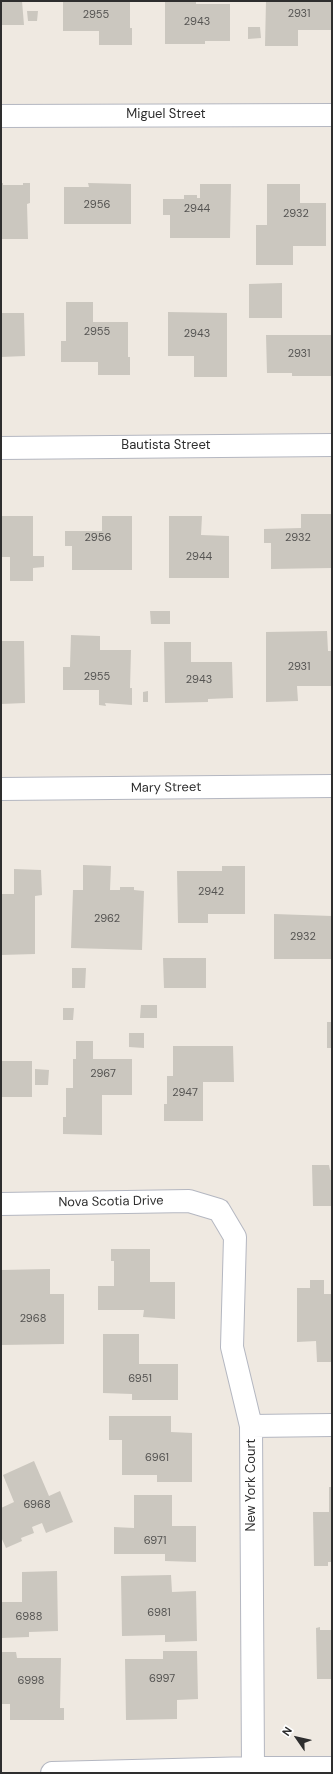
<!DOCTYPE html>
<html>
<head>
<meta charset="utf-8">
<style>
  body { margin:0 }
  #map { position:relative; width:333px; height:1774px; overflow:hidden; background:#efe9e1; font-family:"DM Sans",sans-serif }
  canvas { display:block }
  .frame { position:absolute; inset:0; border:2px solid #2e2e2e; pointer-events:none }
  .north { position:absolute; left:277px; top:1718px; width:40px; height:40px; -webkit-text-stroke:3px #fff; paint-order:stroke; rotate:304deg; font-size:11px; font-weight:700; line-height:16px; text-align:center; color:#2e2e2e }
  .north::after { content:''; display:block; margin:auto; width:14px; height:18px; background:#2e2e2e; clip-path:polygon(50% 0,100% 100%,50% 72%,0 100%) }
</style>
</head>
<body>
<div id="map">
<canvas width="333" height="1774"></canvas>
<div class="frame"></div>
<div class="north">N</div>
</div>
<script>
const c = document.querySelector('canvas').getContext('2d');
c.lineJoin = 'round';
function fill(path, color) {
  c.fillStyle = color;
  c.fill(path, 'evenodd');
}
function strokePath(path, color, width, dash) {
  c.strokeStyle = color;
  c.lineWidth = width;
  c.lineCap = dash ? 'butt' : 'round';
  c.setLineDash(dash || []);
  c.stroke(path);
}
function write(font, color, halo, rows, align = 'center') {
  c.font = font + ' "DM Sans",sans-serif';
  c.lineWidth = 3.5;
  c.setLineDash([]);
  c.textBaseline = 'middle';
  c.strokeStyle = halo;
  c.fillStyle = color;
  for (const [text, x, y, turn = 0] of rows) {
    c.save();
    c.translate(x, y);
    c.rotate((+turn || 0) * Math.PI / 180);
    c.textAlign = isNaN(turn) ? turn : align;
    if (halo) c.strokeText(text, 0, 0);
    c.fillText(text, 0, 0);
    c.restore();
  }
}
fill(new Path2D(`
  M1,1H22L24,25H1Z
  M63,1H130V28H132V45H99V31H63Z
  M165,1H196V4H230V41H205V44H165Z
  M266,1H332V30H298V46H265Z
  M27,11H38L37,21H28Z
  M248,27H260L261,38L248,39Z
  M1,183H3V185H23V183H30V203L27,204L28,239H1Z
  M88,183L131,184V224H64V187H89Z
  M200,184H231L230,238H170V215H163V199H184V195H197V198H200Z
  M267,184H300V203H326V246H293V265H256V225H267Z
  M282,283V318H249V284Z
  M66,302H93V322H128V357H130V375H98V362H61V341H66Z
  M168,312L227,313V377H194V356H168Z
  M1,313H24L25,356L1,357Z
  M266,335H332V376H292V373H267Z
  M301,514H332L331,568L271,569V543H264V529L301,528Z
  M1,516H33V581H10V557H1Z
  M102,516H132V570H72V546H65V531H102Z
  M169,516H202L201,535L229,536V578H169Z
  M33,556H44V567L33,568Z
  M150,611H170V624H151Z
  M327,631L328,651H332V686H297L298,701L266,702V632Z
  M71,635L100,636V650H131L130,688H132V705L105,703L106,706L99,705V690H63V667H70Z
  M1,641H24L25,703L1,704Z
  M164,642H191V662H232L233,698L208,699V702L165,703Z
  M148,691V702H143V692Z
  M83,865L111,866L110,890H120V887H134V890L144,891L142,950L71,948L73,890H83Z
  M222,866H245V914H208V923H178L177,871H222Z
  M14,869L41,870L42,895L35,896V954L1,955V894H14Z
  M274,914L332,916V959H274Z
  M163,958H206V988H164Z
  M72,968H86L85,988H72Z
  M141,1005H157V1018H140Z
  M63,1008H74L73,1020H63Z
  M327,1022H332V1048H327Z
  M129,1033H144V1048L129,1047Z
  M76,1041H93V1059H132V1095H102V1135L63,1134V1117H66V1088H73V1059H76Z
  M173,1046H233L234,1082H203V1121H164V1104H167V1076H173Z
  M1,1061H32V1097H1Z
  M35,1069L49,1070L48,1085H35Z
  M312,1165H329L330,1170H332V1206H313Z
  M111,1249H150V1282H175V1319L143,1317L144,1310H98V1286H114V1261H111Z
  M50,1269V1294H64V1344L1,1345V1270Z
  M310,1280H324V1294H332V1362H317L316,1341L297,1342V1288H310Z
  M103,1334H139V1364H178V1400H132V1394L103,1393Z
  M109,1416H171V1432L192,1433V1482H157V1475H122V1440H109Z
  M34,1461L49,1496L60,1491L73,1522L46,1533L42,1523L32,1527L34,1533L21,1538L22,1541L6,1548L1,1537V1508L14,1502L3,1475Z
  M329,1487H332V1562H328V1566H314L313,1512H329Z
  M134,1495H172V1526H196V1562L165,1561V1554H114V1527L134,1528Z
  M57,1571L58,1631L29,1632V1637L1,1638V1602H22V1572Z
  M171,1575L172,1592L196,1591L197,1641L165,1642V1635L122,1636L121,1576Z
  M320,1627V1630H332V1679H317L316,1628Z
  M163,1651H197L198,1699L177,1700V1719L126,1720L125,1659H163Z
  M1,1652H16L17,1658H61L60,1708H64V1720H10V1704H1Z`), '#cbc7bf');
const minor = new Path2D(`
  M1,116L332,115
  M1,448L332,445
  M1,1204L189,1201L219,1210L235,1237L232,1347L251,1426L253,1768
  M251,1426L332,1425
  M52,1773L253,1768H332`);
const tertiary = new Path2D(`
  M1,789L332,786`);
strokePath(minor, '#b4b7c1', 24);
strokePath(tertiary, '#b4b7c1', 24);
strokePath(minor, '#fff', 22);
strokePath(tertiary, '#fff', 22);
write('11px', '#555452', null, [
  ["2931",299,14],
  ["2955",96,15],
  ["2943",197,22],
  ["2956",97,205],
  ["2944",197,209],
  ["2932",296,214],
  ["2955",97,332],
  ["2943",197,334],
  ["2931",299,354],
  ["2956",98,538],
  ["2932",298,538],
  ["2944",199,557],
  ["2931",299,667],
  ["2955",97,677],
  ["2943",199,680],
  ["2942",211,892],
  ["2962",107,919],
  ["2932",303,937],
  ["2967",103,1074],
  ["2947",185,1093],
  ["2968",33,1319],
  ["6951",140,1379],
  ["6961",157,1458],
  ["6968",37,1505],
  ["6971",155,1541],
  ["6981",159,1613],
  ["6988",29,1617],
  ["6997",162,1679],
  ["6998",31,1681]
]);
write('13px', '#2e2e2e', '#fff', [
  ["Miguel Street",166,115],
  ["Bautista Street",166,446],
  ["Mary Street",166,788,-1],
  ["Nova Scotia Drive",111,1202,-1],
  ["New York Court",252,1485,-90]
]);
</script>
</body>
</html>
